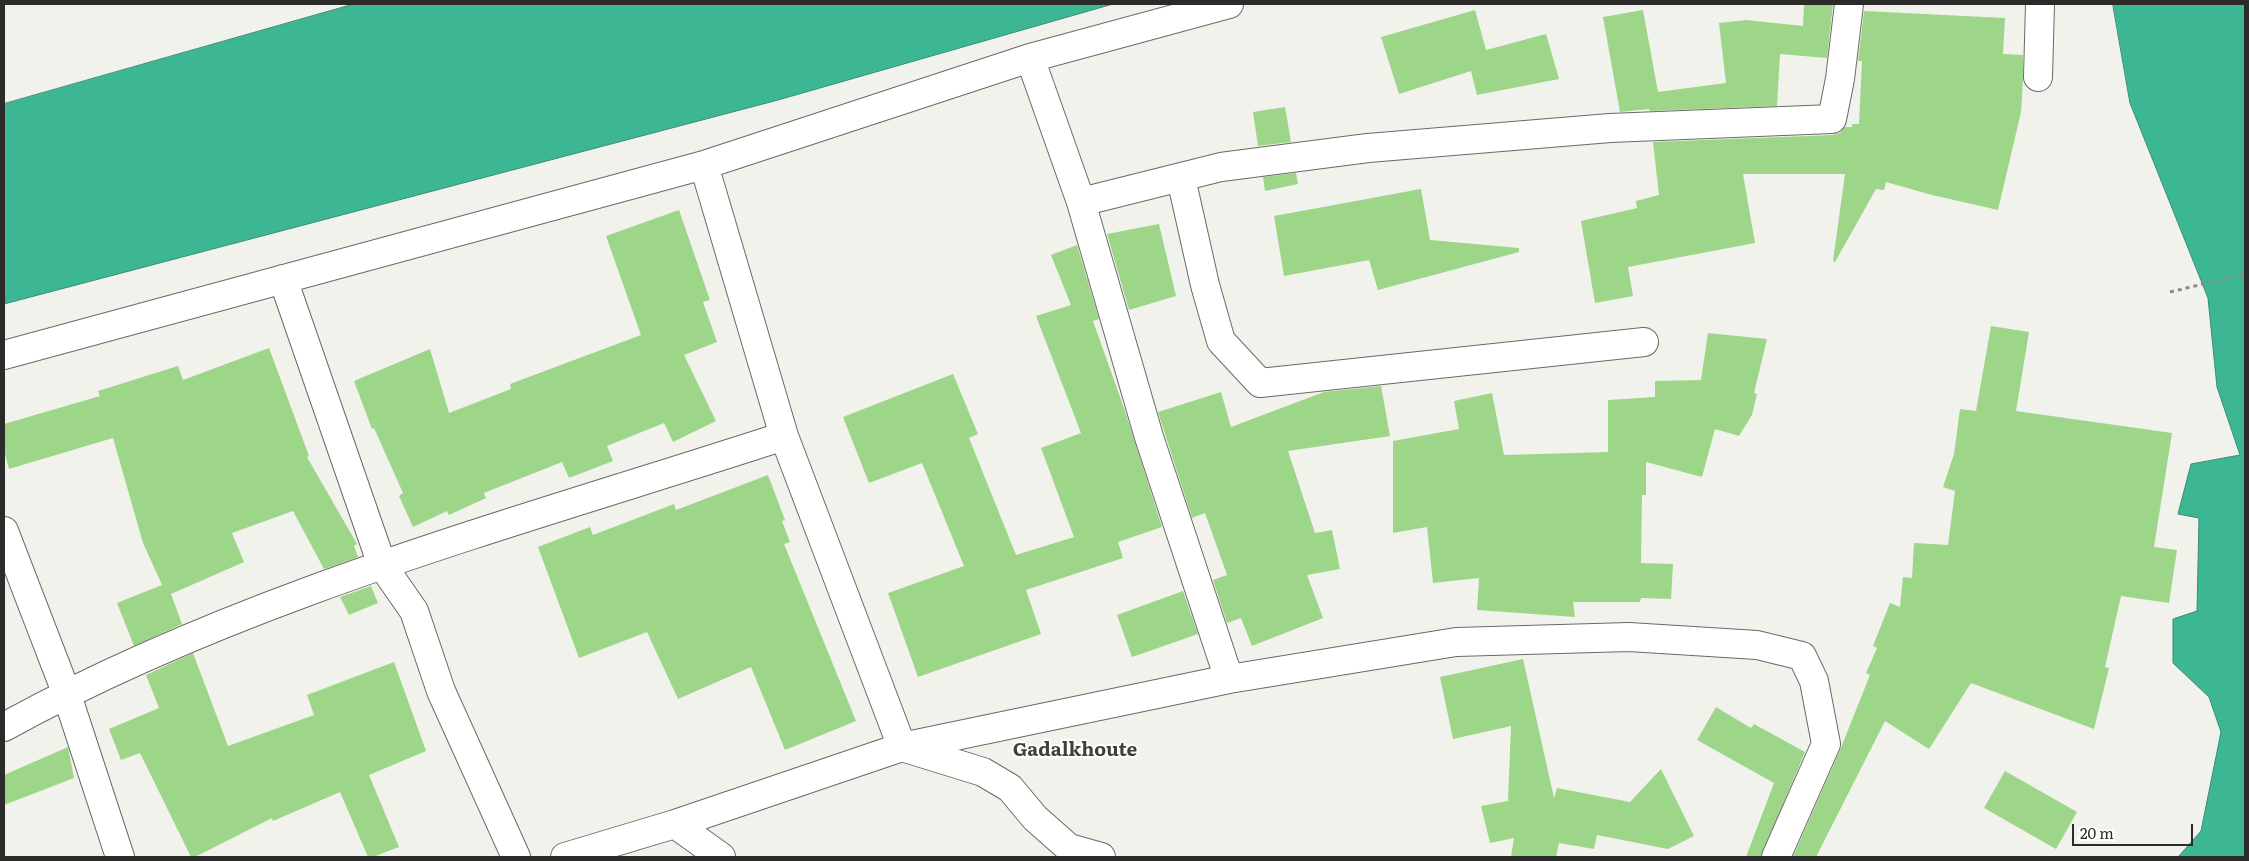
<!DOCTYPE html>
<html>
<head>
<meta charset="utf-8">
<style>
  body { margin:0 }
  #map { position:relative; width:2249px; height:861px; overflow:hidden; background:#f2f2ed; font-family:Literata,serif }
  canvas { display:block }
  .frame { position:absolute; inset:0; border:5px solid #2b2b29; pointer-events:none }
  .scale { position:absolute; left:2072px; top:824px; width:121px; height:22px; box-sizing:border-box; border:2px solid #2b2b29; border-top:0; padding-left:6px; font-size:15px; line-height:18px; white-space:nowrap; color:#2b2b29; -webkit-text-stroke:4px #fffffe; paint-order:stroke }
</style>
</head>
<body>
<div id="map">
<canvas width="2249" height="861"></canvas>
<div class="frame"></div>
<div class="scale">20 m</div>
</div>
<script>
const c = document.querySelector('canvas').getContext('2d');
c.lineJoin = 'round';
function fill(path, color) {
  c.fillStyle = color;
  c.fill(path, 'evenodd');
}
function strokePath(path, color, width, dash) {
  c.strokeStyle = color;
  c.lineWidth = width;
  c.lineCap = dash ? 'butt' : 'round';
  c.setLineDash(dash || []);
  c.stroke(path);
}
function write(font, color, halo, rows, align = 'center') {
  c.font = font + ' Literata,serif';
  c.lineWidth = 4;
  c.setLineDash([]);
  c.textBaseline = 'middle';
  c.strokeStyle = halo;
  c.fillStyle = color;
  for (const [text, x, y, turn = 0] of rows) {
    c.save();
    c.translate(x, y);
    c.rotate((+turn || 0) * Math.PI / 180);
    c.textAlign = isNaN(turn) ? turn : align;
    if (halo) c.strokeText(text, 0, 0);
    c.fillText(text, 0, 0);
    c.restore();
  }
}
const water = new Path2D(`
  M354,4H1113L778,100L4,304V104Z
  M2113,4H2245V857H2178L2201,831L2221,732L2209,697L2173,663V619L2197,611L2199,518L2178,514L2191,464L2240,455L2217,387L2208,298L2130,103Z`);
fill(water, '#3db793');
strokePath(water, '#388d73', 1);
fill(new Path2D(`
  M1804,4H1833L1827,58L1780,54L1777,106L1650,111L1649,109L1620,112L1603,17L1643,10L1658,92L1726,83L1719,23L1746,20L1803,26Z
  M1475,10L1486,50L1546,34L1559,79L1477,95L1471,71L1399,94L1381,37Z
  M1864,11L2005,18L2003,54L2023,55V80L2021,112L1998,210L1932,195L1886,182L1884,190L1876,189L1835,262L1833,261L1845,174H1743L1755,243L1628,267L1633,296L1595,303L1581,221L1637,208L1636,201L1659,195L1653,142L1833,135L1840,133L1845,127H1852V124H1859L1862,61H1858Z
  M1285,107L1291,142L1258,146L1253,112Z
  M1296,173L1298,184L1265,191L1263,177Z
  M1421,189L1430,240L1519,248V252L1378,290L1369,260L1284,276L1274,216Z
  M679,210L710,300L703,302L717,342L684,355L716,421L673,442L664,423L607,446L613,461L569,478L562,462L484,493L486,498L449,515L447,511L413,527L399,496L403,493L374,428L372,429L354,381L430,349L449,413L511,389L510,384L641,335L606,236Z
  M1159,224L1176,296L1129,310L1107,234Z
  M1077,245L1099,319L1093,321L1125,411L1162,527L1118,542L1123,558L1026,590L1041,634L918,677L888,593L964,566L922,463L869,483L843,417L953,374L978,434L969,438L1016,555L1074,537L1041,448L1081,433L1036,316L1071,305L1051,255Z
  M1991,326L2029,332L2016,411L2172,433L2154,547L2177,550L2169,603L2121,596L2105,667L2109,668L2094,729L1971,683L1929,749L1885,721L1816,857H1793L1840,750L1870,675L1866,673L1877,648L1873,646L1890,603L1900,607L1903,577L1912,578L1914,543L1948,545L1955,491L1943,487L1954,454L1960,409L1976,411Z
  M1708,333L1767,339L1754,393L1757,394L1752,415L1739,436L1715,429L1702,477L1646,462V495H1642L1641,563L1673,564L1671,599L1641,598L1640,602H1573L1575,617L1477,610L1479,578L1433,583L1427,527L1393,533V441L1459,429L1454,401L1492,393L1504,455L1608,452V400L1655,397V381L1701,380Z
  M269,348L309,456L307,457L357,544L354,546L358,557L324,569L293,511L232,533L244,562L171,594L182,624L134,646L117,603L162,585L143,543L113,438L9,469L4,450V424L100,396L98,391L178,366L183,380Z
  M1381,386L1390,436L1288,451L1315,533L1332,530L1340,569L1307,575L1323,618L1252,646L1241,618L1227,623L1213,580L1227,575L1205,513L1192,518L1158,412L1221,392L1231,427L1324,392Z
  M768,475L785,520L782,521L790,542L784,544L856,721L785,750L751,667L678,699L647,632L579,658L538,547L590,527L593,535L674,504L676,510Z
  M371,586L378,603L349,615L340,597Z
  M1183,591L1198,634L1132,657L1117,615Z
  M193,653L228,746L314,715L307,695L394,662L426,751L369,775L399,847L373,857H368L340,792L273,821L272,818L195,857H191L140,753L121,760L109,729L159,708L146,675Z
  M1523,659L1554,798L1557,788L1630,802L1661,769L1694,836L1668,849L1597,835L1594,849L1559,843L1556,857H1511L1514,838L1490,843L1481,806L1508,801L1511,726L1453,739L1440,677Z
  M1716,707L1751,728L1754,724L1805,752L1761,857H1746L1774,783L1697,740Z
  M68,747L74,778L4,805V775Z
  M2005,771L2077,812L2056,849L1984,808Z`), '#9dd688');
const street = new Path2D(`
  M1030,58L1081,202L1149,437L1229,679
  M2038,77L2040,4
  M704,165L784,436L902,747L983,772L1010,788L1035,818L1069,848L1101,857
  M1181,178L1205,285L1221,341L1260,383L1644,342
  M1081,202L1221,167L1368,148L1610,128L1832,119L1840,79L1849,4
  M283,279L382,565L414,611L441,691L516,857
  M4,355L704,165L1030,58L1229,4
  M4,531L66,692L120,857
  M4,727C245,594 523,521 784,436
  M675,824L721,857
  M565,857L675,824L902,747L1229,679L1456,642L1629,637L1757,645L1802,656L1814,681L1826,744L1776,857`);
strokePath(street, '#6a6a65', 30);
strokePath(new Path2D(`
  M2170,292L2245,274`), '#8b8b88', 3, [4, 4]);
strokePath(street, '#fff', 28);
write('bold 19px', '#3f3f3b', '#fffffe', [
  ["Gadalkhoute",1075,750]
]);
</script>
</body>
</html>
